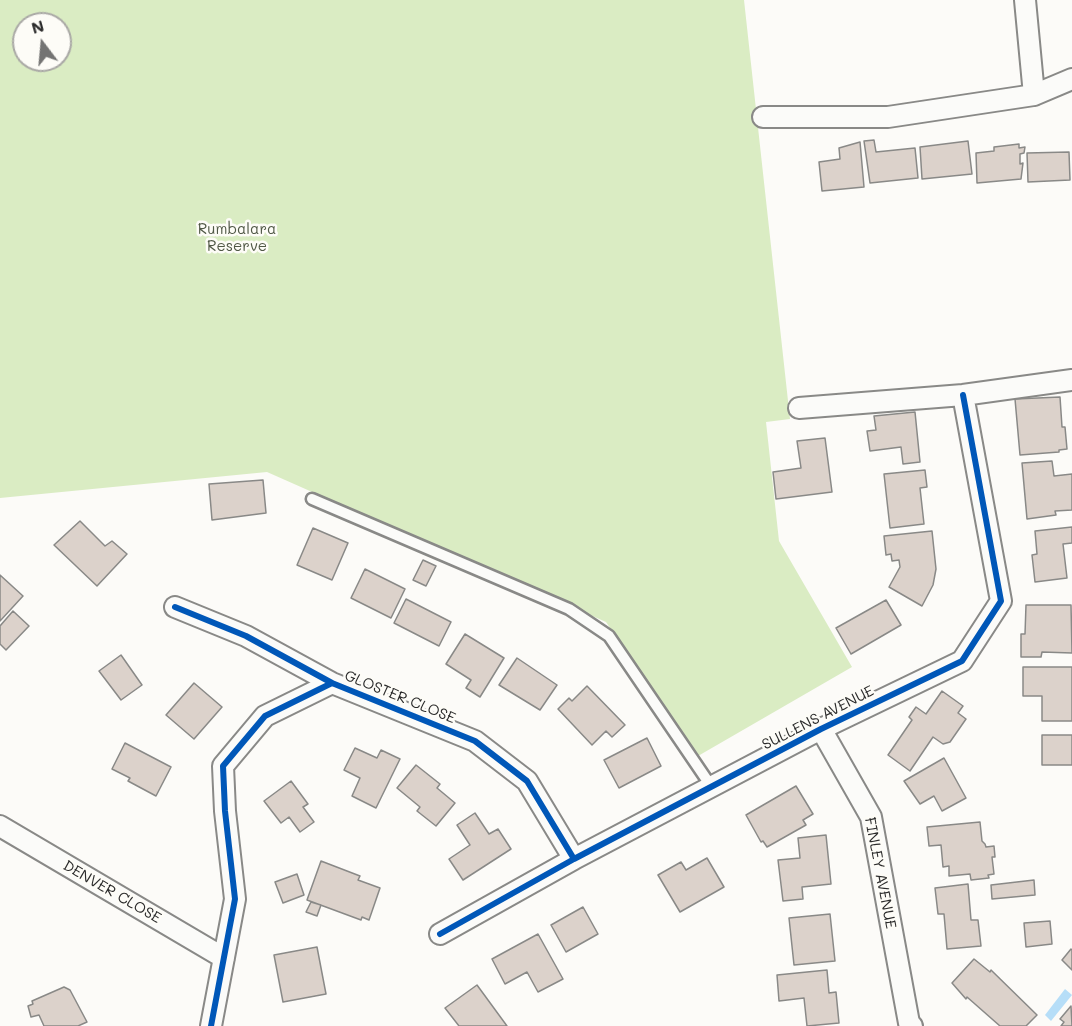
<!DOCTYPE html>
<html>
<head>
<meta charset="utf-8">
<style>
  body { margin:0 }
  #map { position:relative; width:1072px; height:1026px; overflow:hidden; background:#fcfbf8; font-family:Mali,sans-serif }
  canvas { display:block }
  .north { position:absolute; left:12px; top:12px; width:60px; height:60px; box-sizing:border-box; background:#fdfcf7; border:2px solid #a9a8a5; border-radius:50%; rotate:344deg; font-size:16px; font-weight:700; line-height:24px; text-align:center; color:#2b2b2b }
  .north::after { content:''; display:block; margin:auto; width:21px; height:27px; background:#747473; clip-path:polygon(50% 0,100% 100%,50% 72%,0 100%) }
</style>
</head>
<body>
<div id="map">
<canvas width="1072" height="1026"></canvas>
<div class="north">N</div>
</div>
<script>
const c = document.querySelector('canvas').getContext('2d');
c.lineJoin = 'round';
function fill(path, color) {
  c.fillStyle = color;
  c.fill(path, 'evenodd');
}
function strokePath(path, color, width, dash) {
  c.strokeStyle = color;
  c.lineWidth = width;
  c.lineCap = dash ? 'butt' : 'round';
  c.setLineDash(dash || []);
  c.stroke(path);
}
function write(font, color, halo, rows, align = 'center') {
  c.font = font + ' Mali,sans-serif';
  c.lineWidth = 5;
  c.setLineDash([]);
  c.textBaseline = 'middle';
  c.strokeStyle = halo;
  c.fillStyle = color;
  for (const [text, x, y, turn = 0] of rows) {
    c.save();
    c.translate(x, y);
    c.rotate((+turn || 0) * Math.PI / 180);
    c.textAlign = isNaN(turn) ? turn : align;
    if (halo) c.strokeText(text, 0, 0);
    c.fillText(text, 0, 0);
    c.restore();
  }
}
fill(new Path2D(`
  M0,0H744L790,419L766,422L779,541L852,667L698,756L606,622L267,472L0,498ZM24,24H60V60H24Z`), '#daecc3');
fill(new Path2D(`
  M1065,989L1072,995L1051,1021L1045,1015Z`), '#b6def8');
const building = new Path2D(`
  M874,140L876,152L915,148L918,178L870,183L864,141Z
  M968,141L972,174L922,179L920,147Z
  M860,142L864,187L822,191L819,162L840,159L839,148Z
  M1019,144V148L1025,147L1024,153L1020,154V164L1023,163L1021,179L977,183L976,153L994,151V147Z
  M1069,152L1070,180L1028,182L1027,153Z
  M1060,397L1062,427H1065L1067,449L1059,450V452L1020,455L1015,399Z
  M915,412L920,462L903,464L901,447L870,451L867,431L876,430L874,416Z
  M825,438L832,492L776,499L773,472L801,468L797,441Z
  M1052,461L1054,476L1072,474V510L1055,511L1056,515L1027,519L1022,463Z
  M925,470L927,487L920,488L924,524L890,528L884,474Z
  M263,480L266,513L212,520L209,484Z
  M80,521L105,546L112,541L127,554L97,586L54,545Z
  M1072,527V543L1063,544L1067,578L1035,582L1032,555L1037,554L1035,531Z
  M313,528L348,543L332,580L297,565Z
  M932,531L936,569L933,585L922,606L889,587L900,567L899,560L892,561L891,554L886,555L884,536Z
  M423,560L436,566L426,586L413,580Z
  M365,569L405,589L391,618L351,598Z
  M0,575L23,596L0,621Z
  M406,599L451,622L439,646L394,623Z
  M886,600L901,625L851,654L836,628Z
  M1026,605H1071L1072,653L1042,652L1041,657H1021V634H1025Z
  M13,611L29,626L6,650L0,644V626Z
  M465,634L504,658L480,697L466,688L471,680L446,664Z
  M121,655L142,685L121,700L99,671Z
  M517,658L557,685L540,710L499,685Z
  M1023,667H1072V721H1042V696H1023Z
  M194,683L222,707L194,739L166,715Z
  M587,686L625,725L612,737L606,731L592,745L558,709L569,698L572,701Z
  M942,691L963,706L958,713L966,719L950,742L943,744L933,737L910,771L888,755L912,720L909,717L916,707L926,714Z
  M1042,735H1072V765H1042Z
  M647,738L661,766L619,788L604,760Z
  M125,743L171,767L156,796L128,781L130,778L112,769Z
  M355,748L377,758L381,750L400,759L376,808L352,796L360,778L344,770Z
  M944,758L966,798L942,811L934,796L920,804L904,781Z
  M416,765L440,784L437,788L455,803L436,826L417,811L420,807L397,788Z
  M291,781L308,804L303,807L314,822L300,832L289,817L281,823L264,801Z
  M796,786L813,814L803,820L806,825L767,847L763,841L761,842L746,815Z
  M475,813L489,834L498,829L511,849L463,880L449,859L470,845L457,825Z
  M980,822L982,841L985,844L986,847L994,846L995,857H992L994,874L988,875L989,878L971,880L970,874L949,876V866L943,867L941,845L929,846L927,827Z
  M826,835L831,884L802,887L803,899L783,901L778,860L800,858L798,838Z
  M707,858L724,887L680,912L658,875L681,862L686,870Z
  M321,861L360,876L358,880L380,888L369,920L362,917L361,920L307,900Z
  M297,874L304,895L283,903L275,882Z
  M1034,880L1035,895L992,899L991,885Z
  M968,884L971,920H978L981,946L947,949L944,914H938L935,888Z
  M311,902L321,905L317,916L306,912Z
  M583,907L598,934L566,952L551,925Z
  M830,914L835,961L794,965L789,918Z
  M1050,921L1052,944L1026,947L1024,923Z
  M538,934L563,979L538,992L527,972L505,984L492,959Z
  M317,947L326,994L283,1002L274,955Z
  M1071,949L1072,950V970L1062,960Z
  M974,959L990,972L991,970L1037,1015L1026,1026H1000L967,997L966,999L952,983Z
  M827,970L829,993L836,992L839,1023L807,1026L804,998L779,1001L777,975Z
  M477,985L507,1026H459L445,1008Z
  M64,987L70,990L87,1022L78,1026H44L39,1015L31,1017L28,1006L33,1004L32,1001Z
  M1071,1006L1072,1026H1061L1064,1022L1060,1019Z`);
fill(building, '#dcd2cb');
strokePath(building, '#898987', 1.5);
const lane = new Path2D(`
  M312,499L569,609L609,636L711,786`);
const street = new Path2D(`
  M1025,0L1034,95
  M763,117H888L1034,95L1072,79
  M799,408L963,395L1072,380
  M175,607L246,636L332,683L475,741L527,781L574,859
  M821,729L871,817L909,1023L912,1026
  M0,826L224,958
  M440,934L574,859L821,729L962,661L1001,601L963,395
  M211,1026L235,899L225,811L223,766L265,716L332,683`);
strokePath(lane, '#898987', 15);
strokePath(street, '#898987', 24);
strokePath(lane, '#fbfbf9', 10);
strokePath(street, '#fbfbf9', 20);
strokePath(new Path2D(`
  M175,607L246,636L332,683L475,741L527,781L574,859
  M440,934L574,859L821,729L962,661L1001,601L963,395
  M211,1026L235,899L225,811L223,766L265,716L332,683`), '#0057b8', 6);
write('15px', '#505846', '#fdfcf7', [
  ["Rumbalara",237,229],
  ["Reserve",237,246]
]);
write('15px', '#2b2b2b', '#fdfcf7', [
  ["GLOSTER CLOSE",400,697,22],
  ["SULLENS AVENUE",818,718,-27],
  ["FINLEY AVENUE",880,873,79],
  ["DENVER CLOSE",112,892,30]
]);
</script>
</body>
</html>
